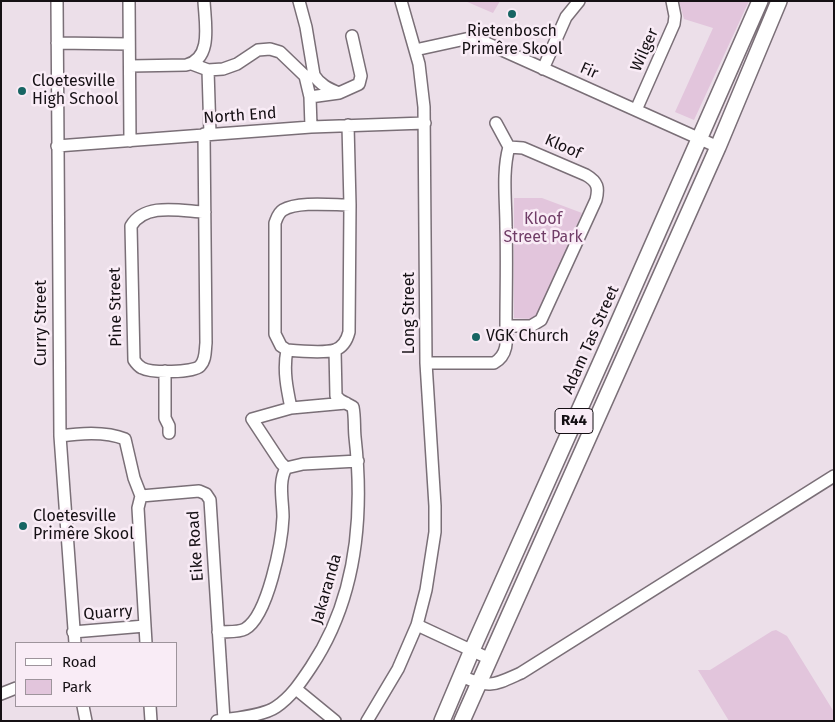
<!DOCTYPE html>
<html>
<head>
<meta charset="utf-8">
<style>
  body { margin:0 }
  #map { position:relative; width:835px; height:722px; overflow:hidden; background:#ecdfe9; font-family:"Fira Sans",sans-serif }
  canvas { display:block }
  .frame { position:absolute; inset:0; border:2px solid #151014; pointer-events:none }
  .legend { position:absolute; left:15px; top:642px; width:162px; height:65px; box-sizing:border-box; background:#f9ecf6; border:1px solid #9e949c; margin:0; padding:6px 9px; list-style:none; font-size:15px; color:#151014 }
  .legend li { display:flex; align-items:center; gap:10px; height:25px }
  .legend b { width:25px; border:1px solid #9e949c }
</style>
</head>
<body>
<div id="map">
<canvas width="835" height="722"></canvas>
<div class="frame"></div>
<ul class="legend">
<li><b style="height:6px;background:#fff"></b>Road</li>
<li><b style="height:14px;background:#e2c5dc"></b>Park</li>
</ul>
</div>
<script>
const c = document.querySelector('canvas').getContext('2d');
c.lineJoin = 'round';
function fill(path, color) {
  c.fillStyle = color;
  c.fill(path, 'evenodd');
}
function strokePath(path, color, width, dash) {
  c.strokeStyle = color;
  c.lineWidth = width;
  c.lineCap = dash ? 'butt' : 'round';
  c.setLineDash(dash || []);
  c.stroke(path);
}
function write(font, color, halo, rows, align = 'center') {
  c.font = font + ' "Fira Sans",sans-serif';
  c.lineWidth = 5;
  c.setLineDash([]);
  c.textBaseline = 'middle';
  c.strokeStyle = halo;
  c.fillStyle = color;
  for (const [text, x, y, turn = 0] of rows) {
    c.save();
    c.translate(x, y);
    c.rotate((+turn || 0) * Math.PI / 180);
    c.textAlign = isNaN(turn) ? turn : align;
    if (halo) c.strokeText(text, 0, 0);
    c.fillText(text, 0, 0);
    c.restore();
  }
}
fill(new Path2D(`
  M465,1H500L493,13Z
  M679,1H749L694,120L675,112L713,28L684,19Z
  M514,198H542L582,213L538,314L531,319L514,318Z
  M776,630L787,636L834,712V721H729L698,670H710L772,631Z`), '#e2c5dc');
const minor = new Path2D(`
  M57,1L60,436L75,643
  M129,1L130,141
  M299,1L306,27L314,75
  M57,43L129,44
  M415,50L470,38L482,41L718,147
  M192,64L208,70L223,69L237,64L258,50L270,49L280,52L305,76L310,97L311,127
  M130,66L186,65C213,59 205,23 204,1
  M543,69L566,17L579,1
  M208,70L210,134
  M307,76L314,75C320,85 329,89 339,93
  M310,97L339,93L359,84L361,76L352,36
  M636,110L674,24L675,16L672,1
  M496,123L509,147
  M348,125L350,205L349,332C347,340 343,347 335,350C325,353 298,351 287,350L281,346L275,334V223C277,218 278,213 283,210C298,201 333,205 350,205
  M204,134L206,343C205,351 206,360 200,366C193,373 151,373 142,368C138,366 136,363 134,360L131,226C145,202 181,211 205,212
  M57,146L311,127L425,123
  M287,350C283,370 287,389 291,408
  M426,363H494C508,355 507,341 506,326C506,293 507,260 506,227C506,201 502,172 509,147L523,148L586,175C598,182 599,188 596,200L541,320L531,326H506
  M165,371V418L169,426V433
  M60,436C80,433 106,431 125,439L134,478L141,496
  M286,468L281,463L252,419L291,408L346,403
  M141,496L199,491L206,494L210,500L224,720
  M141,496L138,508L146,643
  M417,625L490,659
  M73,632L145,626
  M218,632C226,631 238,633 245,629C268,616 282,542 283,517C283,501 278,482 286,468L303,464L358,461
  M461,676C490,689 494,685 521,673L834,476
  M296,689L335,721
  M1,694L16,688
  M83,706L86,721
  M150,706L151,721
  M217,721C234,718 263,716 276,707C291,697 301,682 311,667C357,598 364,517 355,437C354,427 355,417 353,407L340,400L336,396L335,350
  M367,721L398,669L417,625L426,590L435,532V506L426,363L424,107L419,64L401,1`);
const major = new Path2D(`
  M442,721L472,650L603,357L760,1
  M462,721L718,147L779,1`);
strokePath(minor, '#7a6f77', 14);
strokePath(major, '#7a6f77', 18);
strokePath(minor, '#fff', 11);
strokePath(major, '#fff', 15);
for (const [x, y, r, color] of [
  [512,14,5,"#176563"],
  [22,91,5,"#176563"],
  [476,337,5,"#176563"],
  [23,526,5,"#176563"]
]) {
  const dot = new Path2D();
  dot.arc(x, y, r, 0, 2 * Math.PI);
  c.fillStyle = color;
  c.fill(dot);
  strokePath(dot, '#f9ecf6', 2);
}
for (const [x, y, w] of [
  [574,421,38]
]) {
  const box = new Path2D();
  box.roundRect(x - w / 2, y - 12.5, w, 25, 4);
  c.fillStyle = '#f9ecf6';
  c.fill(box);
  strokePath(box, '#151014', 1);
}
write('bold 15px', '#151014', null, [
  ["R44",574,421]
]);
write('16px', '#151014', '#f9ecf6', [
  ["Rietenbosch",512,32,"center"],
  ["Primêre Skool",512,50,"center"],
  ["Cloetesville",32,82],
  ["High School",32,100],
  ["VGK Church",486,337],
  ["Cloetesville",33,517],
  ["Primêre Skool",33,535]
], 'left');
write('16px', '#151014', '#f9ecf6', [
  ["Wilger",645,50,-66],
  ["Fir",589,71,24],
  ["North End",240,116,-4],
  ["Kloof",563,147,24],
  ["Pine Street",116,307,-91],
  ["Long Street",410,313,-90],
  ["Curry Street",42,323,-90],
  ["Adam Tas Street",591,340,-66],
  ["Eike Road",196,546,-94],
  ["Jakaranda",327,589,-74],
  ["Quarry",108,613,-4]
]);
write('16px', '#703d67', '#f9ecf6', [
  ["Kloof",543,220],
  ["Street Park",543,238]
]);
</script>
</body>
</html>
